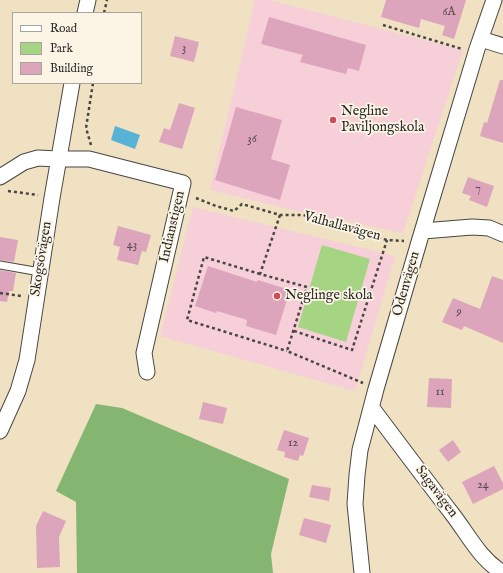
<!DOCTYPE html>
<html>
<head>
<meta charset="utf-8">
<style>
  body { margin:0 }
  #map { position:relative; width:503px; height:573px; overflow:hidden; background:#efe1c1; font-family:"IM FELL English",serif }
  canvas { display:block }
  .legend { position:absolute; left:12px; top:12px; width:130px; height:72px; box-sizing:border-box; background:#fcf5e5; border:1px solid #a8a49b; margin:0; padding:5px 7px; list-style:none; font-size:12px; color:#2b2b2b }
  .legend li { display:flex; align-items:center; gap:8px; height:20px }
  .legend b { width:20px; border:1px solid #a8a49b }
</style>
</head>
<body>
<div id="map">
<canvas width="503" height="573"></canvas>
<ul class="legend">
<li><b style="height:5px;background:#fff"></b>Road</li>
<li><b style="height:11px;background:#a5d583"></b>Park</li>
<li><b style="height:11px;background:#dca5bb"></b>Building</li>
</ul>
</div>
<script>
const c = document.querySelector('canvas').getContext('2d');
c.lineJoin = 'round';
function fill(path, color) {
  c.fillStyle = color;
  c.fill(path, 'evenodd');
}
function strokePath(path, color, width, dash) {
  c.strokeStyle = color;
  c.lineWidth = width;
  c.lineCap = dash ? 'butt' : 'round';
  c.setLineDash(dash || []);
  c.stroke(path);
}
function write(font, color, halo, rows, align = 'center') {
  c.font = font + ' "IM FELL English",serif';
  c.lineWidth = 3.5;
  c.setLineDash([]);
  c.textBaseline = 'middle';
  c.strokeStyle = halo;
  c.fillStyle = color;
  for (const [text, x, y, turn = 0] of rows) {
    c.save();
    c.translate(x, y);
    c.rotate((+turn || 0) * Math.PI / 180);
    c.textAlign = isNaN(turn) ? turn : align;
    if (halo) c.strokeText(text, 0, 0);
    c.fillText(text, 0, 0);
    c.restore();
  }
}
fill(new Path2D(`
  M255,0H269L463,50L403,233L297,211L210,190Z
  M193,207L395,256L355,391L160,336Z`), '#f6cfd9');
fill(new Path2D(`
  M322,245L370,259L346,342L298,327Z`), '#a5d583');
fill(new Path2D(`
  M96,404L122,408L289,479L271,554L273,573H77L76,502L56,491Z`), '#84b671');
fill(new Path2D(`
  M115,126L140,135L135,149L111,140Z`), '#57b2d5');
fill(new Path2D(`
  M386,0H466L454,39L442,35L445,26L421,19L419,28L381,17Z
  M269,17L366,45L359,71L348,68L346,74L300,62L303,55L261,44Z
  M175,36L199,42L194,62L170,56Z
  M500,80H503V143L480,136L484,122L487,123Z
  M179,103L195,108L182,149L159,142L164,128L170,130Z
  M236,107L282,120L271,159L290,165L280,200L215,180Z
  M468,177L494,186L487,207L469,200L471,196L462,193Z
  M118,226L151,235L146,252L142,251L138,265L117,260L120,247L113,245Z
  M0,237L18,240L14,262L0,260Z
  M208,266L257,282L258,280L290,290L276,335L246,326L247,320L217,311L216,313L195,306Z
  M0,270L16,273L13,291H9L7,302L0,301Z
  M492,276L503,280V343L464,326L462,330L442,322L453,298L480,309Z
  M429,378L452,379L451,408L427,407Z
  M203,402L227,408L223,424L199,419Z
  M284,430L309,438L303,456L300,455L298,461L284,457L285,452L277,450Z
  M453,440L461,452L448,462L439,450Z
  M494,466L503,483V489L473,504L462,482Z
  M312,485L331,488L329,501L309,497Z
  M43,511L66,521L59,537L60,567L37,568L36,526Z
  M304,518L331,525L326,543L299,535Z`), '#dca5bb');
const service = new Path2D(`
  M0,265L40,272`);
const minor = new Path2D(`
  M85,13L88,0
  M481,39L503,46
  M0,177L24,162L38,158L58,159H89L183,183L144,353L147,372
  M423,231L472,227L489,228L503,234
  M372,408C399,444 426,480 453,515C469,536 480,559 503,573
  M0,431L18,391L27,360L52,198L72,83
  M362,573L355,504L357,475L360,450L376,389L419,242L477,49L494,0`);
strokePath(service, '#484642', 9);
strokePath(minor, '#484642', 17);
strokePath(new Path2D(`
  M104,13L107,0
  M383,25L462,49
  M91,145L86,128L93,83
  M8,191L38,195
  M196,198L216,206L234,211L242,204L280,215H303L311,217L323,223L387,240L404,241
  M280,215L260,274L307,287L287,351L363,383
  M260,274L204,257L187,320L287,351
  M0,293L21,296
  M294,331L352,350L387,240`), '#484642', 2.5, [3, 3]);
strokePath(service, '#fff', 7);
strokePath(minor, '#fff', 15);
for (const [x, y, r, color] of [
  [333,120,4,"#d1495b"],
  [277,296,4,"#d1495b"]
]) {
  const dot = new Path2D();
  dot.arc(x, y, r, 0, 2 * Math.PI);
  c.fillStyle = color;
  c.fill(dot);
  strokePath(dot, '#fcf5e5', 1.5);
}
write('12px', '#574a4f', null, [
  ["6A",449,13],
  ["3",184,49],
  ["36",252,140],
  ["7",478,190],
  ["43",132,246],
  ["9",459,313],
  ["11",440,393],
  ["12",293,444],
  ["24",483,486]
]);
write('14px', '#2b2b2b', '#fcf5e5', [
  ["Negline",341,112],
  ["Paviljongskola",341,128],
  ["Neglinge skola",285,296]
], 'left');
write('14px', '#2b2b2b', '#fcf5e5', [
  ["Indianstigen",173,227,-77],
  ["Valhallavägen",342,227,15],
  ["Skogsövägen",42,259,-81],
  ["Odenvägen",407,284,-74],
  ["Sagavägen",436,492,53]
]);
</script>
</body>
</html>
